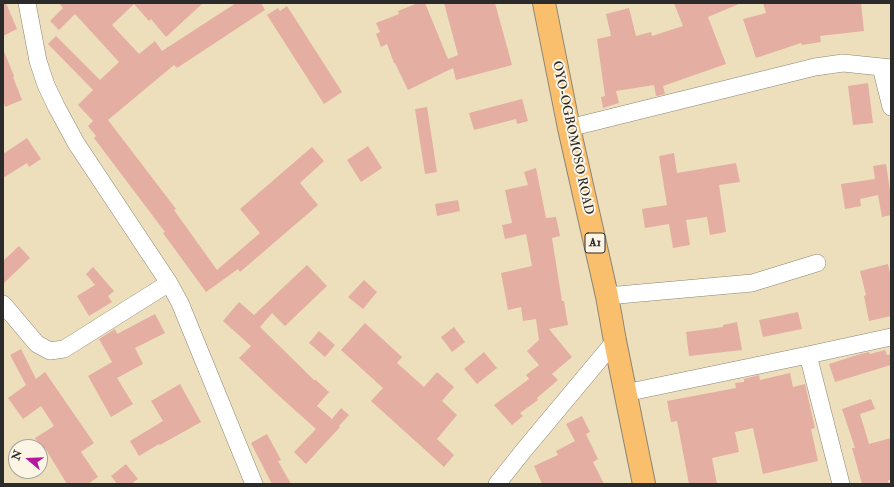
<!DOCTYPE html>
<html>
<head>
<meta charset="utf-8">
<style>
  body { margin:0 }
  #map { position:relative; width:894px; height:487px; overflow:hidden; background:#eddfbc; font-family:"IM FELL Double Pica",serif }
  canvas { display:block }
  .frame { position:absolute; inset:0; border:4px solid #2b2b2b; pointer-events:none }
  .north { position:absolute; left:8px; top:439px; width:40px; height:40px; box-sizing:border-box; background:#fcf5e5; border:1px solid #a8a49b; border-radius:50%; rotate:289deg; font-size:11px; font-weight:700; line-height:16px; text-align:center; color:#2b2b2b }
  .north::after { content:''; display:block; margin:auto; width:14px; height:18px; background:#b5179e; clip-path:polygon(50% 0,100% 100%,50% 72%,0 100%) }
</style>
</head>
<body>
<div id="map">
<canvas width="894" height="487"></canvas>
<div class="frame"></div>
<div class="north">N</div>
</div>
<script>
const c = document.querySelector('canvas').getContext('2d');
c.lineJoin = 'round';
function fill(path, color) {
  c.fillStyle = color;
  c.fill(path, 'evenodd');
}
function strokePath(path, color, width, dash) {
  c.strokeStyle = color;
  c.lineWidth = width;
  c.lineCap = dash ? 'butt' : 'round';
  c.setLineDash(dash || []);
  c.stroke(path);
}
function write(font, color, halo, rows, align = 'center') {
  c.font = font + ' "IM FELL Double Pica",serif';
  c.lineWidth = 4;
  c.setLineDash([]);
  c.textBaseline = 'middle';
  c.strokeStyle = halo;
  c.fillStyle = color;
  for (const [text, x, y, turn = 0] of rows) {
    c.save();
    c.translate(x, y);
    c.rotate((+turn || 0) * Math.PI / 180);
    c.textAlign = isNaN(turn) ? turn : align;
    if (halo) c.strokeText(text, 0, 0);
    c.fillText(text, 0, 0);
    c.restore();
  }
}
fill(new Path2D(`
  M3,3H6L17,29L3,36Z
  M59,3H203L166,37L151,19L149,21L134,4L112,25L139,54L155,41L162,51L236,3H261L265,10L177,68L174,65L108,120L176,209L174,210L217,270L260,233L240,209L312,147L324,161L300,183L318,205L240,272L238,269L206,292L163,233L165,232L94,138L96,136L88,126L93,121L78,105L93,90L48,44L56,36L100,80L119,62L75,14L59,30L50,21L63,8Z
  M418,3H425L448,59L458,55L444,3H495L512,65L456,80L453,68L408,90L395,63H394L387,44L381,47L376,34L380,32L376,23L399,14L398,11Z
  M674,3H741L708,17L726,64L663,86L665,94L657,96H656L654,85L616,91L619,103L603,108L601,97L605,96L597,39L611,36L606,14L629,8L636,36L651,32L652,36L683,26Z
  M763,3H861L864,31L820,36L821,42L802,45L801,43L756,58L743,19L766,13Z
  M287,6L342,92L324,104L267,15L278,8L280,11Z
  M3,49L14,76L13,77L22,100L5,107L3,101Z
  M868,83L873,123L853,125L848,86Z
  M522,99L528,121L517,124L516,119L474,130L469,113Z
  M427,107L437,172L425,174L415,109Z
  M27,138L41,159L29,167L27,163L3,178V154Z
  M368,146L382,168L361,182L347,160Z
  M674,153L677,173L736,163L740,182L719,185L726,232L710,235L707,217L686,220L690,245L673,248L669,224L645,228L642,209L667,205L659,156Z
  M886,164L891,197V215L882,217L878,195L860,199L861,206L845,209L841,184L875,179L873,166Z
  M536,168L546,218L556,217L560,236L552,238L562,301H564L568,325L549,329L572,357L552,374L558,380L537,398L538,400L520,413L523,416L512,425L494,405L529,379L526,375L539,365L527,351L539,340L536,319L523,321L521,307L508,310L501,273L532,266L526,234L505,239L502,225L512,223L505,190L528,185L524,172Z
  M458,200L460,211L437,216L435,204Z
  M19,246L30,258L3,284V261Z
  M888,264L891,277V316L869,321L864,296L866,295L860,271Z
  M307,265L327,286L285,326L272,313L260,327L314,380H316L329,392L317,406L332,419L341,408L349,415L339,426L340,427L306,464L294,452L316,429L278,395L239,358L251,346L223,321L239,302L254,315Z
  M93,267L114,291L108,296L112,302L89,316L77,296L95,285L86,274Z
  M364,280L377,292L363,309L348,297Z
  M798,312L802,329L763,337L759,320Z
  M155,314L165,333L135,348L143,364L117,378L133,404L111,417L88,376L112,362L99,339L115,329L117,334Z
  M737,322L742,350L689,356L686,332L723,327V325Z
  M365,323L402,357L397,363L424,387L437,372L454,387L442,401L457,415L437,439L454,455L444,467L371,401L383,388L341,350Z
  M454,327L465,342L452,352L441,337Z
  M319,331L335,345L325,357L309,343Z
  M21,349L36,379L45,372L94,443L81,452L98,477L88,484H67L45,448L40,452V446L35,438L54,426L41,406L23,419L8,398L26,385L10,355Z
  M885,350L887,355L891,354V365L835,382L829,364L857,355L869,352L870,354Z
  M484,352L497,368L477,384L464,369Z
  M790,373L793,387L805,384L815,428L811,429L818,461L763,474L753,428L735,432L739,452L712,458L717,484H689L677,421L671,422L667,401L736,388L735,383L744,382V379L759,375L760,380Z
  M180,384L201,422L160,445L159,444L139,456L130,441L163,421L151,401Z
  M871,399L875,409L860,414L869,444L891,438V480H888L889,484H862L852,448H855L842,409Z
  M582,416L590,432L586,434L598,459L593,462L604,484H542L534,466L558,455L556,451L575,441L566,424Z
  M267,434L281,460L278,461L291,484H272L251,443Z
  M126,464L138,479L131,484H117L111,476Z`), '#e4aea2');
const minor = new Path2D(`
  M27,3L38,61L46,85L56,106L76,143L169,283L180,303L254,484
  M881,67L891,107
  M569,128L815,67L843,63L891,68
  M607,296L752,283L817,263
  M3,304L37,344L50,351L64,349L169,283
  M808,355L841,484
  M625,393L808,355L891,337
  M497,484L524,450L615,341`);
const highway = new Path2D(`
  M544,3L569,128L607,296L615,341L644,484`);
strokePath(minor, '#8c8574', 18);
strokePath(highway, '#8c8574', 24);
strokePath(minor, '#fff', 17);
strokePath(highway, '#f9bf6d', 22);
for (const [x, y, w] of [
  [595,243,20]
]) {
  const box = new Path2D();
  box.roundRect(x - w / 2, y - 10, w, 20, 3);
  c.fillStyle = '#fcf5e5';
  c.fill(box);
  strokePath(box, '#2b2b2b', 1);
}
write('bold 12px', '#2b2b2b', null, [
  ["A1",595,243]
]);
write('13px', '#2b2b2b', '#fcf5e5', [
  ["OYO-OGBOMOSO ROAD",572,138,78]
]);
</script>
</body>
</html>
